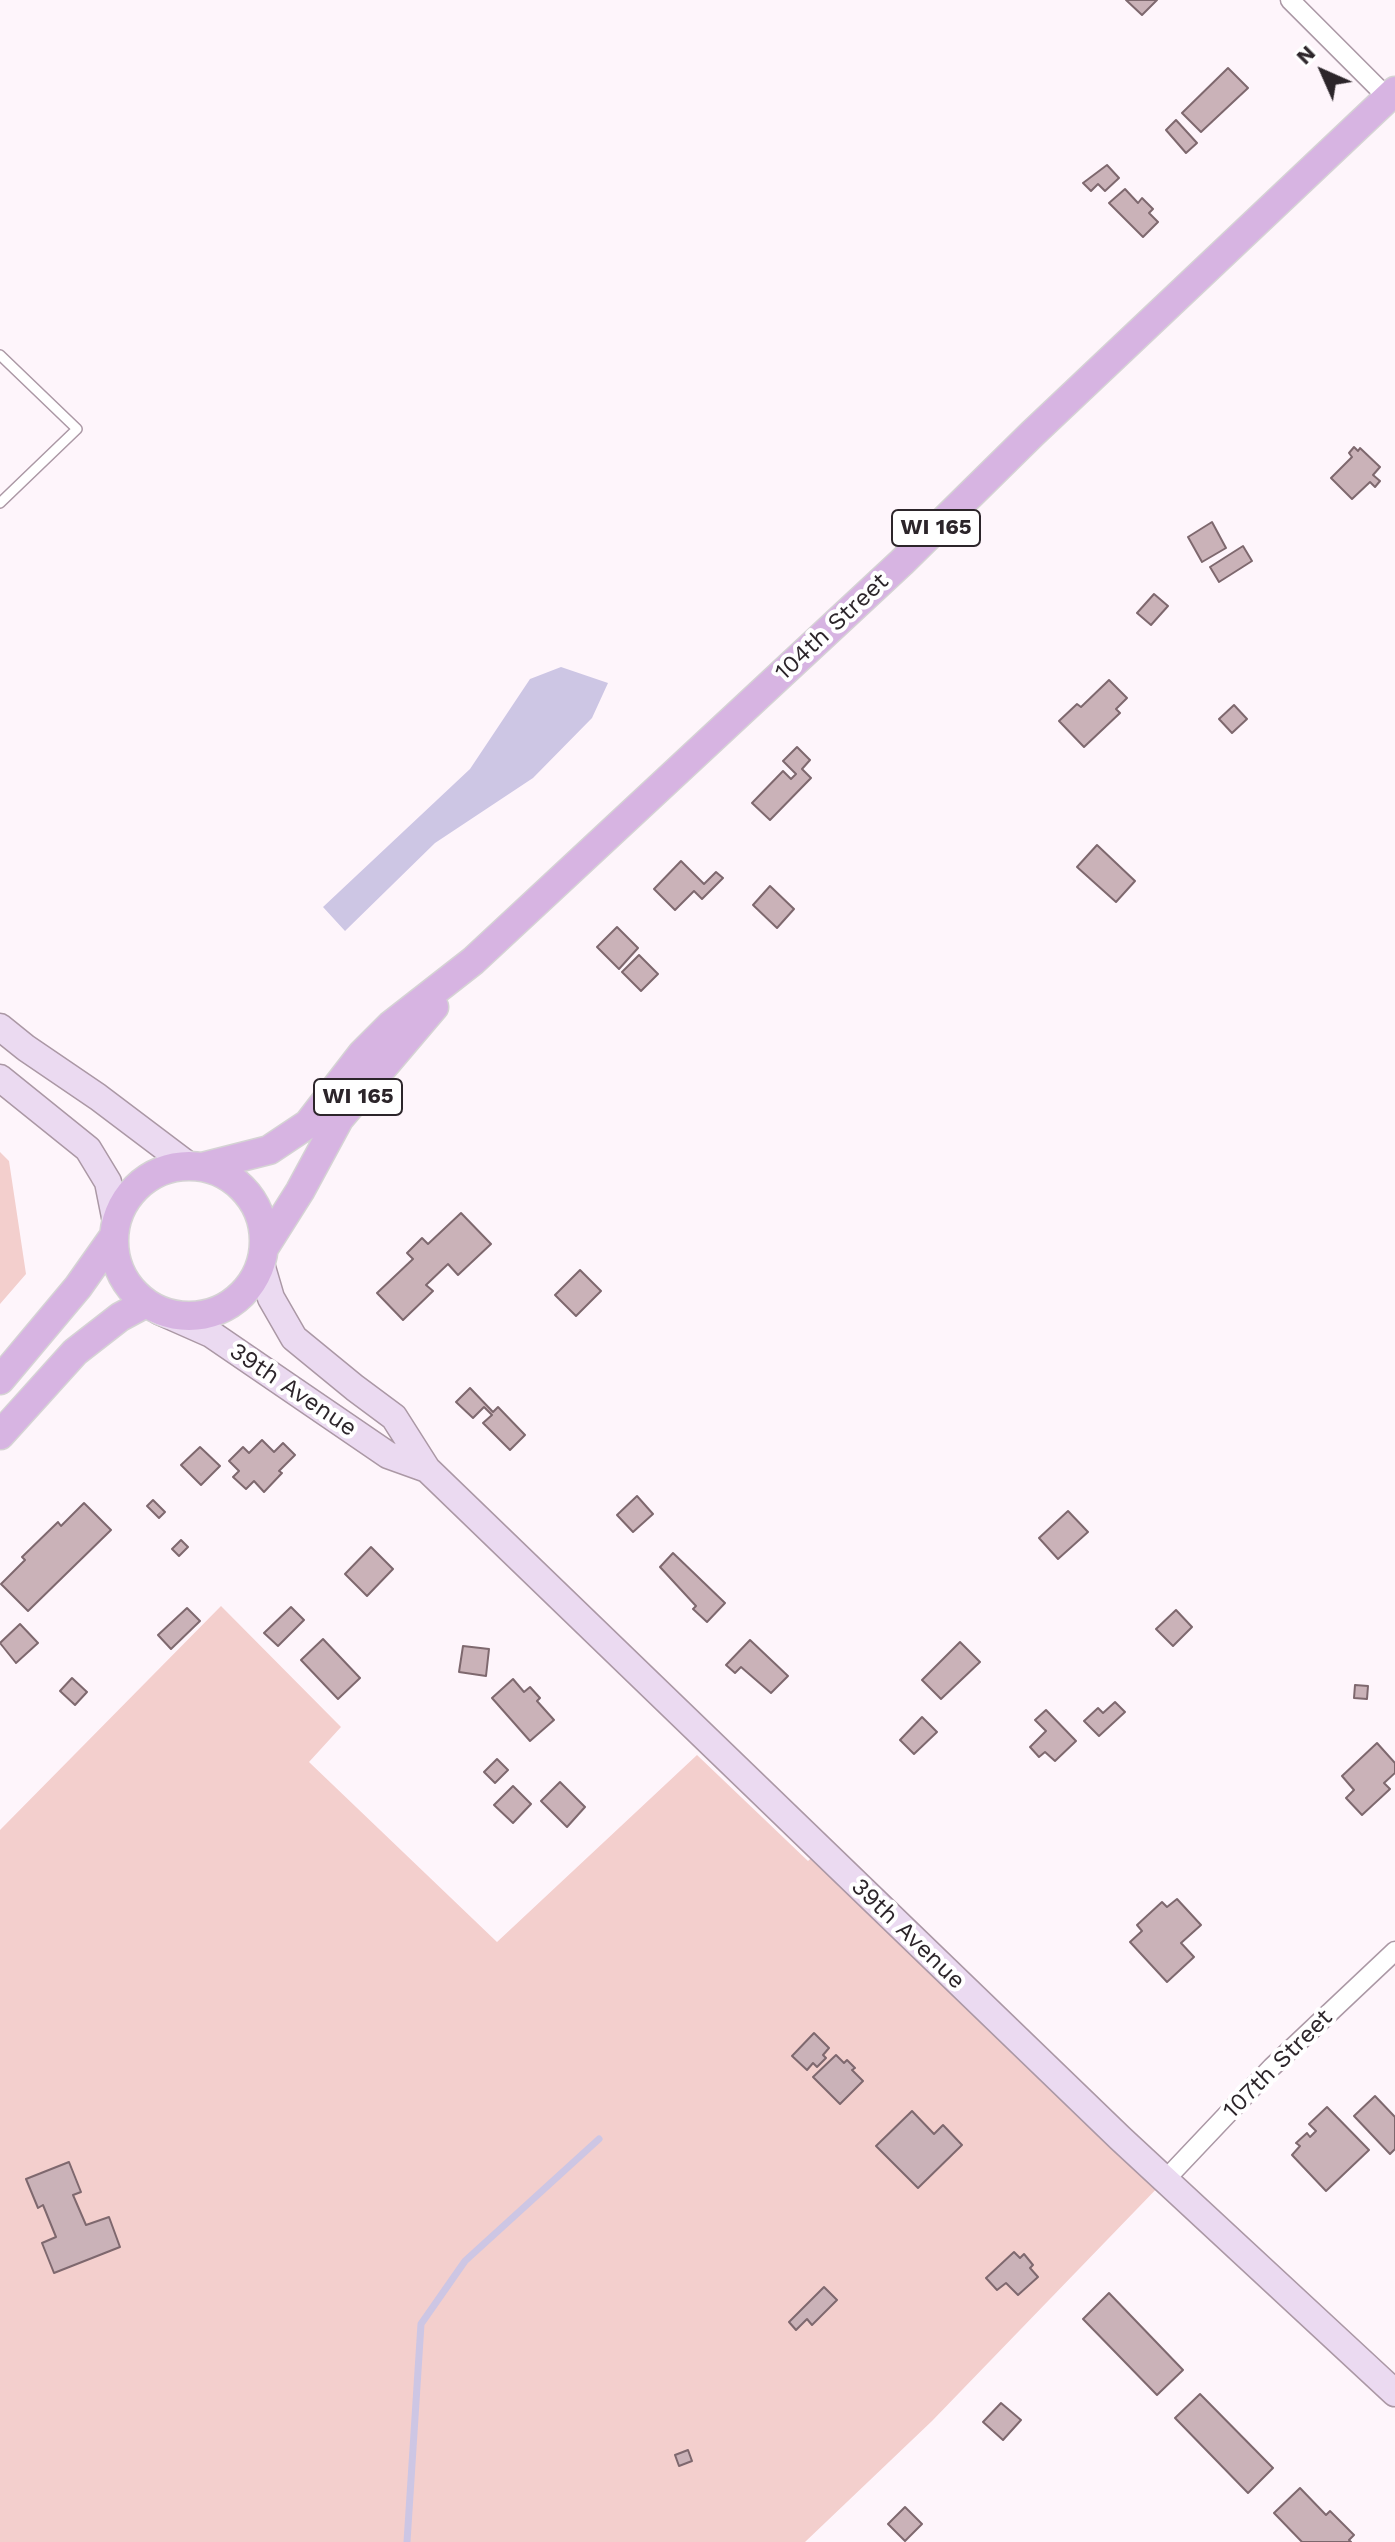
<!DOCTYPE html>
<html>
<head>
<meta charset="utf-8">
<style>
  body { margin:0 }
  #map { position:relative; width:1395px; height:2542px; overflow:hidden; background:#fef5fb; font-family:"Work Sans",sans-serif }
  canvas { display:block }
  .north { position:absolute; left:1283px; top:32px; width:80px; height:80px; -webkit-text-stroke:6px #fff; paint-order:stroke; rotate:315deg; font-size:22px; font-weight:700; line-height:32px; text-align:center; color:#2c252a }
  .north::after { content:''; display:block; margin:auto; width:28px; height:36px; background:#2c252a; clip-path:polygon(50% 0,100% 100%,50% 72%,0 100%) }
</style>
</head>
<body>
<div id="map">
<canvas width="1395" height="2542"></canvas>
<div class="north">N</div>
</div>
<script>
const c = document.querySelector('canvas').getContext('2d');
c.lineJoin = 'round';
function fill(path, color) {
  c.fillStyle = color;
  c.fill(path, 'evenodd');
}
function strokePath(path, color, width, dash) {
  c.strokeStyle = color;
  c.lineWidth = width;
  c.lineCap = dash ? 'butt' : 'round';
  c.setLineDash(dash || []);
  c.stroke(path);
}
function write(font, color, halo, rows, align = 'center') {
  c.font = font + ' "Work Sans",sans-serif';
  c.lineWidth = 8;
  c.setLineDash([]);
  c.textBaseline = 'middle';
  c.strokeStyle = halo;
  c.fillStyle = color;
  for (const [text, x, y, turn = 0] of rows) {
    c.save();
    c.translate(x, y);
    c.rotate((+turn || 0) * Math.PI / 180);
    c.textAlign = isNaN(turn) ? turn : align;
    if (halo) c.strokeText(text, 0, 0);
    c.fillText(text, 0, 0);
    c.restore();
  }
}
fill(new Path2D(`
  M0,1152L9,1161L26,1274L0,1304Z
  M221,1606L341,1727L309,1762L497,1942L697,1755L808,1861L821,1849L1165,2180L932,2421L805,2542H0V1830Z`), '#f3cfcd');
fill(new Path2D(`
  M561,667L608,683L592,718L533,778L435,843L345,931L323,907L470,769L530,679Z`), '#cdc6e4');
strokePath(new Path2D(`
  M407,2542L421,2324L465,2261L599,2139`), '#cdc6e4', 7);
const building = new Path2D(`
  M1126,0H1157L1142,15Z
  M1228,68L1248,88L1201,132L1182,113Z
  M1176,120L1197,143L1186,153L1166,130Z
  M1107,165L1119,178L1105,191L1098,184L1091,191L1083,183Z
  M1125,189L1138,203L1142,198L1153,209L1149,213L1158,222L1143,237L1109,203Z
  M1354,447L1358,451L1360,448L1380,467L1373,475L1380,481L1375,487L1370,482L1352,499L1331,478L1352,457L1349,453Z
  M1212,522L1226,548L1202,562L1188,537Z
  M1243,546L1252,561L1219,582L1210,567Z
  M1154,594L1168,606L1151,625L1137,613Z
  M1109,680L1127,698L1116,709L1120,713L1084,747L1059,721L1077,704L1081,707Z
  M1234,705L1247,719L1232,733L1219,719Z
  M797,747L810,760L802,769L811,778L770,820L752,803L783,771L791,779L796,774L783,761Z
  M1097,845L1135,881L1116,902L1077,867Z
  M681,861L704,884L716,872L723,878L702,899L694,891L675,910L654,889Z
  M770,886L794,909L777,928L753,905Z
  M617,927L638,948L619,969L597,947Z
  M639,955L658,974L641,991L622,972Z
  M461,1213L491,1244L458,1275L448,1264L426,1285L433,1291L403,1320L377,1293L413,1259L407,1253L422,1238L428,1244Z
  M580,1270L601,1291L576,1316L555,1295Z
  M470,1388L493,1412L498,1407L525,1435L510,1450L483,1423L492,1415L484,1407L473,1418L456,1402Z
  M262,1440L274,1452L283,1443L295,1455L279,1471L282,1473L264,1492L254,1481L246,1489L233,1477L239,1471L229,1461L243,1447L249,1453Z
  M200,1447L220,1466L201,1485L181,1465Z
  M637,1496L653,1514L633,1532L617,1515Z
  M153,1500L165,1512L159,1518L147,1506Z
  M84,1503L111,1530L28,1611L1,1584L25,1560L22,1557L58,1522L61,1526Z
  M1068,1511L1088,1532L1058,1559L1039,1538Z
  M181,1540L188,1547L179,1556L172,1549Z
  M371,1547L393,1569L367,1596L345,1574Z
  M673,1553L725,1603L707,1622L693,1609L696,1606L660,1567Z
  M291,1607L304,1620L278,1646L264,1633Z
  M187,1608L200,1621L171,1649L158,1635Z
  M1176,1610L1192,1627L1173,1646L1156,1629Z
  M20,1624L38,1643L16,1663L0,1643Z
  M323,1639L360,1678L338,1699L301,1660Z
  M750,1640L788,1676L771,1693L741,1667L735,1673L726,1665Z
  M960,1642L980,1662L941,1699L922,1680Z
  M463,1646L489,1649L486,1676L459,1672Z
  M72,1678L87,1692L75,1705L60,1691Z
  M513,1679L524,1692L530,1687L540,1698L537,1701L554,1720L530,1741L492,1698Z
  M1355,1685L1368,1686L1367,1699L1354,1698Z
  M1115,1702L1125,1712L1099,1736L1084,1721L1098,1708L1103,1713Z
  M1046,1710L1076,1741L1055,1761L1045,1752L1039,1757L1030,1747L1046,1731L1035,1720Z
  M922,1717L937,1732L914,1754L900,1740Z
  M1377,1743L1395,1763V1773L1384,1783L1390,1789L1362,1815L1346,1798L1354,1790L1342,1776Z
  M497,1759L508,1770L495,1783L484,1772Z
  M560,1782L585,1807L567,1827L541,1801Z
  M513,1786L531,1804L513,1823L494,1805Z
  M1177,1899L1201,1925L1181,1943L1194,1957L1167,1982L1130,1942L1142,1931L1137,1925L1162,1902L1167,1907Z
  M814,2033L829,2048L823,2055L826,2058L817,2067L813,2063L807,2070L792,2056Z
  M836,2055L844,2063L847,2060L855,2068L852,2070L863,2081L840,2104L813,2077Z
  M1375,2096L1395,2117V2149L1390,2154L1354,2116Z
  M1327,2107L1369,2150L1326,2191L1292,2155L1300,2146L1296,2143L1307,2133L1310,2137L1316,2131L1309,2124Z
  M912,2111L934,2134L943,2125L962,2145L918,2188L876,2146Z
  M69,2162L81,2192L73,2195L86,2225L109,2217L120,2247L54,2273L42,2243L56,2237L43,2205L38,2208L26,2179Z
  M1014,2252L1020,2258L1024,2254L1033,2265L1030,2268L1038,2277L1018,2295L1006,2283L997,2290L986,2278Z
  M824,2287L837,2300L812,2325L807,2319L796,2330L789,2322Z
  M1109,2293L1183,2370L1157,2395L1083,2319Z
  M1200,2394L1273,2468L1248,2493L1175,2418Z
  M1001,2403L1021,2420L1003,2440L983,2422Z
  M688,2450L692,2461L679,2466L675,2455Z
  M1300,2488L1326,2515L1330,2511L1354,2535L1349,2540L1351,2542H1302L1274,2513Z
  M905,2507L922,2524L905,2541L888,2524Z`);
fill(building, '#cab2b8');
strokePath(building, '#7e686e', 2);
const service = new Path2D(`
  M0,355L77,429L0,503`);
const minor = new Path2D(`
  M1290,0L1388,98
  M1165,2180L1272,2067L1395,1951`);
const secondary = new Path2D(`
  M0,1027L26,1048L98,1097L188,1165
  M0,1078L88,1149L108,1182L116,1222
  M261,1264L271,1298L294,1338L355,1388L394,1417L427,1469L1120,2138L1395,2393
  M159,1311L211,1334L388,1455L427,1469`);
const primary = new Path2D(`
  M114 1241a75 75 0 1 1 150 0a75 75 0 1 1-150 0Z
  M202,1167L269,1150L308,1124L362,1054L391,1025L473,961L902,562L1032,434L1395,91
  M264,1248L300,1191L339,1119L434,1007
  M0,1380L78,1287L114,1236
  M0,1435L75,1352L120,1317L146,1303`);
strokePath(service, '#ab98a5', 12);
strokePath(minor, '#ab98a5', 21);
strokePath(secondary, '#ab98a5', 29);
strokePath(primary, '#d5d3d4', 31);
strokePath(service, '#fff', 9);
strokePath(minor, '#fff', 18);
strokePath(secondary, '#ebdaf1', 26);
strokePath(primary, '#d7b4e2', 28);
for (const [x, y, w] of [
  [936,528,88],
  [358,1097,88]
]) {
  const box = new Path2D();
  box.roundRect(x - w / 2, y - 18, w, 36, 6);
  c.fillStyle = '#fff';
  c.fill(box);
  strokePath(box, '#2c252a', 2);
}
write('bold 22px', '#2c252a', null, [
  ["WI 165",936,528],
  ["WI 165",358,1097]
]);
write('24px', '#2c252a', '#fff', [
  ["104th Street",832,627,-43],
  ["39th Avenue",293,1390,34],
  ["39th Avenue",908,1934,44],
  ["107th Street",1278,2064,-45]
]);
</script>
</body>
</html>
